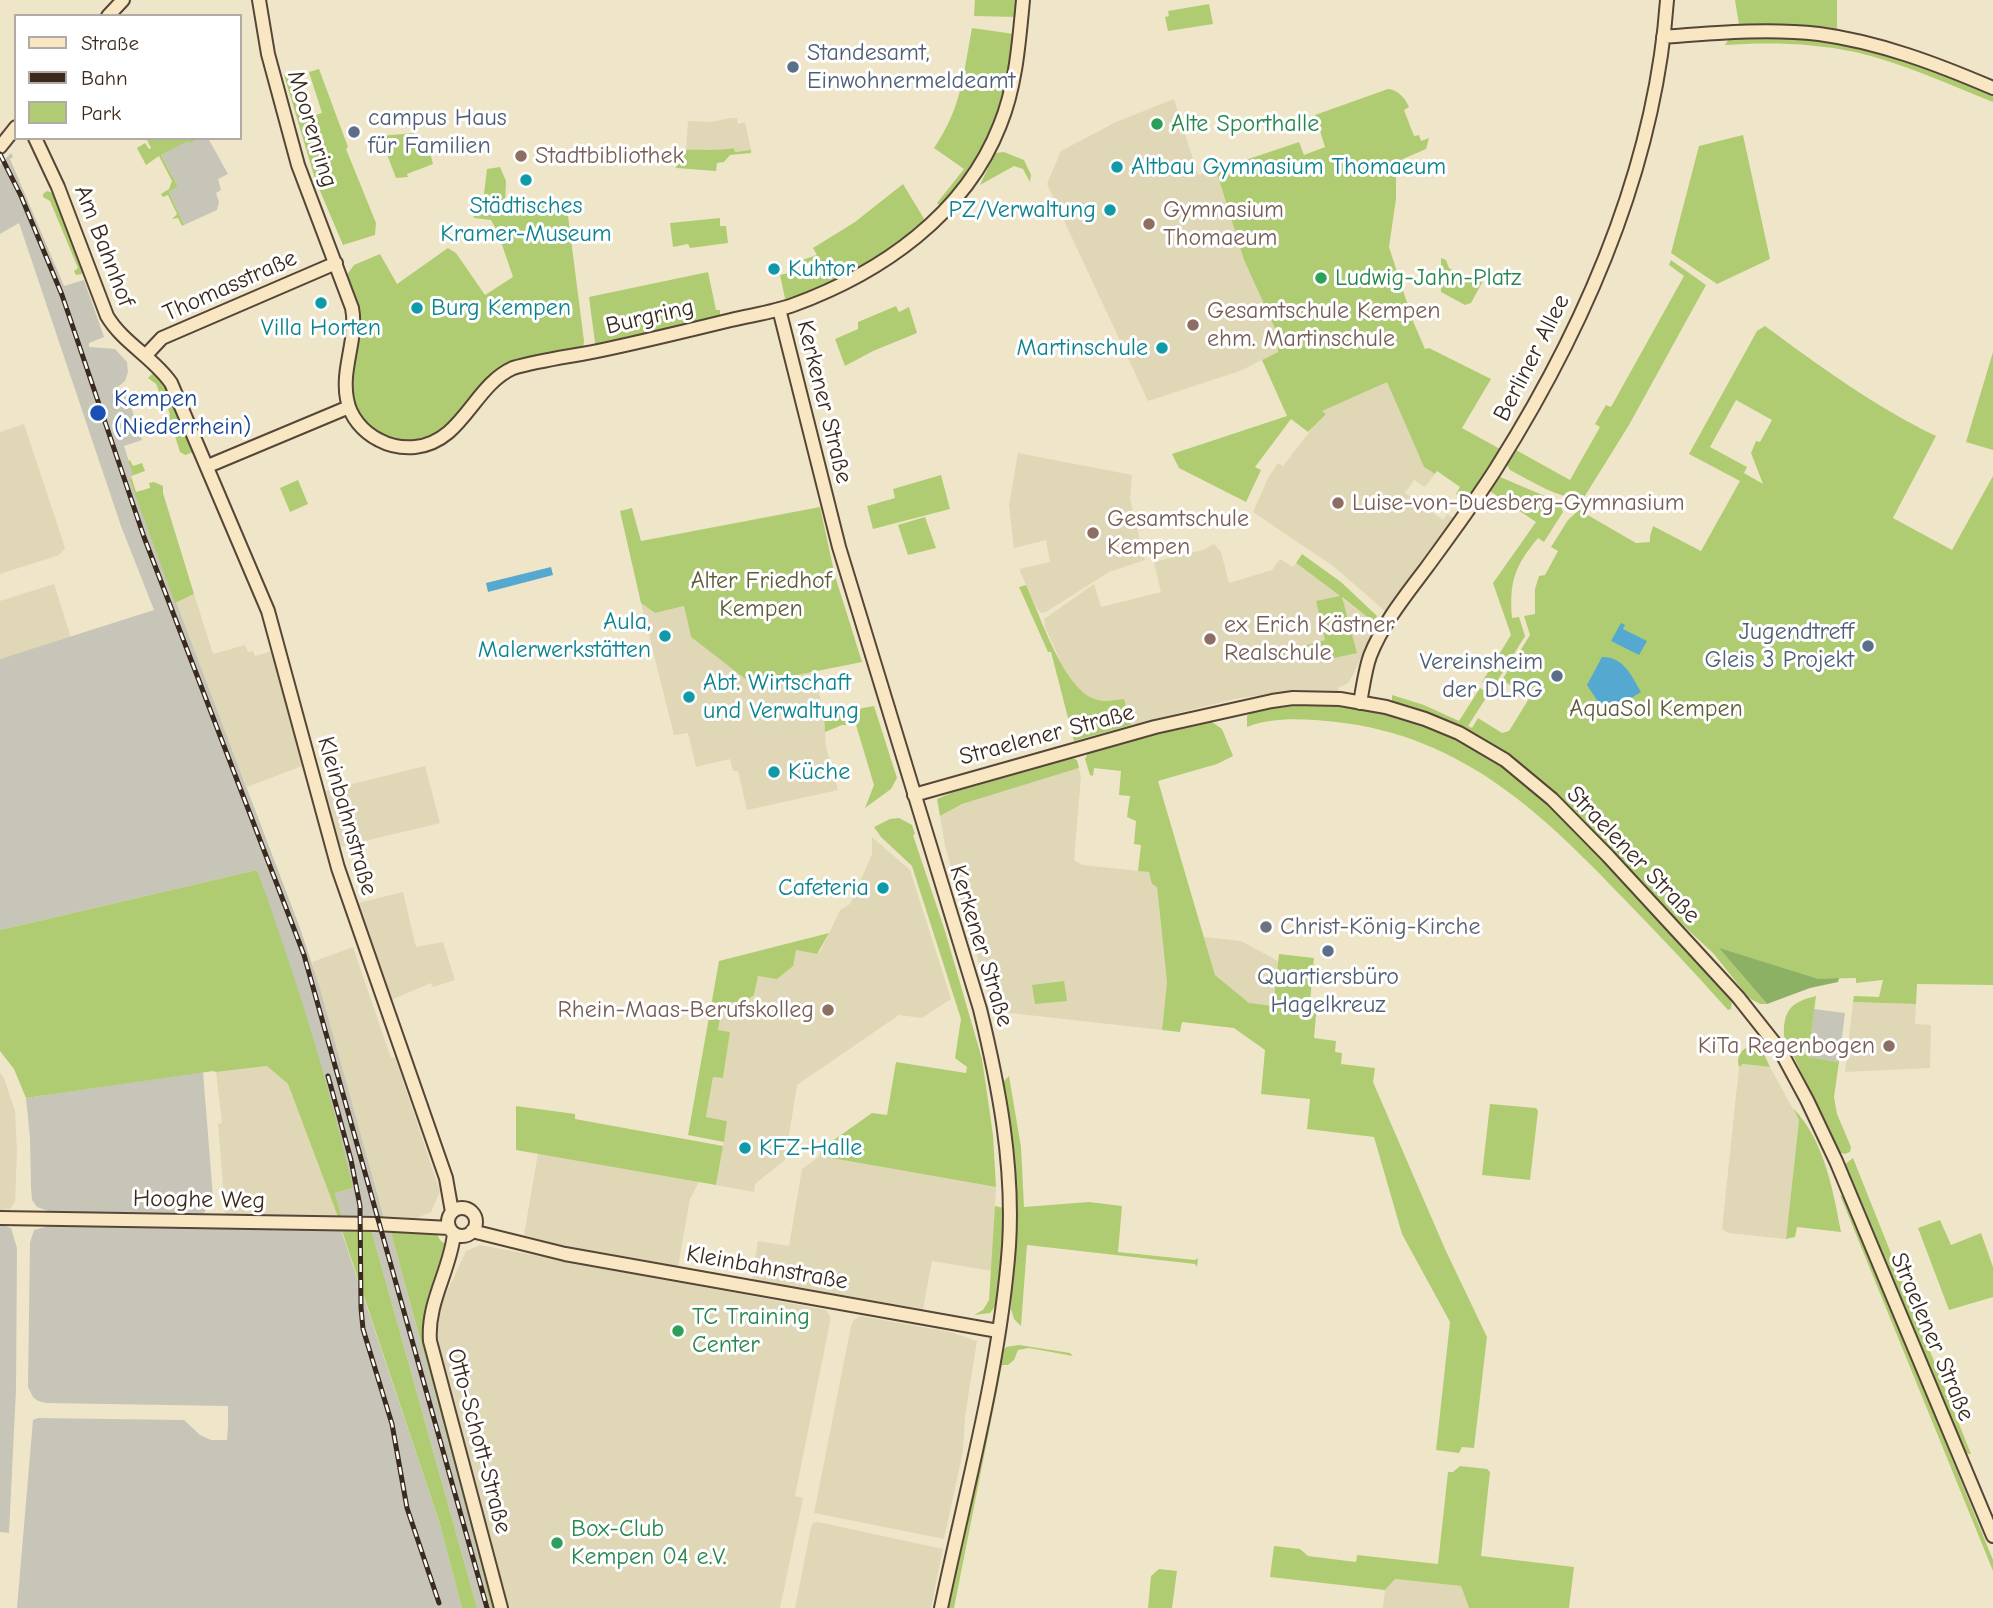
<!DOCTYPE html>
<html>
<head>
<meta charset="utf-8">
<style>
  body { margin:0 }
  #map { position:relative; width:1993px; height:1608px; overflow:hidden; background:#efe6c9; font-family:"Comic Neue",sans-serif }
  canvas { display:block }
  .legend { position:absolute; left:14px; top:14px; width:228px; height:126px; box-sizing:border-box; background:#fff; border:2px solid #b1aaa5; margin:0; padding:9px 12px; list-style:none; font-size:21px; color:#3b2a1e }
  .legend li { display:flex; align-items:center; gap:14px; height:35px }
  .legend b { width:35px; border:2px solid #b1aaa5 }
</style>
</head>
<body>
<div id="map">
<canvas width="1993" height="1608"></canvas>
<ul class="legend">
<li><b style="height:9px;background:#f9e7c3"></b>Straße</li>
<li><b style="height:9px;background:#3b2a1e"></b>Bahn</li>
<li><b style="height:19px;background:#b0cc72"></b>Park</li>
</ul>
</div>
<script>
const c = document.querySelector('canvas').getContext('2d');
c.lineJoin = 'round';
function fill(path, color) {
  c.fillStyle = color;
  c.fill(path, 'evenodd');
}
function strokePath(path, color, width, dash) {
  c.strokeStyle = color;
  c.lineWidth = width;
  c.lineCap = dash ? 'butt' : 'round';
  c.setLineDash(dash || []);
  c.stroke(path);
}
function write(font, color, halo, rows, align = 'center') {
  c.font = font + ' "Comic Neue",sans-serif';
  c.lineWidth = 6;
  c.setLineDash([]);
  c.textBaseline = 'middle';
  c.strokeStyle = halo;
  c.fillStyle = color;
  for (const [text, x, y, turn = 0] of rows) {
    c.save();
    c.translate(x, y);
    c.rotate((+turn || 0) * Math.PI / 180);
    c.textAlign = isNaN(turn) ? turn : align;
    if (halo) c.strokeText(text, 0, 0);
    c.fillText(text, 0, 0);
    c.restore();
  }
}
fill(new Path2D(`
  M1174,99L1198,175L1216,170L1244,260L1277,333L1278,352L1240,371L1148,401L1047,184L1061,151L1116,122Z
  M730,118H737L738,124L745,122L751,150L735,152L734,148L720,151L686,150L688,121L711,122Z
  M1387,381L1424,467L1435,474L1425,487L1414,480L1405,493L1443,520L1447,514L1454,518L1385,611L1333,566L1253,512L1268,478L1278,463L1283,466L1317,422L1325,414L1321,411Z
  M24,424L65,548L59,555L0,574V432Z
  M1018,453L1132,475L1130,499L1145,560L1109,572L1046,612L1041,613L1037,609L1019,569L1050,562L1046,540L1014,548L1009,505Z
  M1214,544L1221,552L1229,583L1272,570L1280,559L1293,567L1296,563L1376,624L1353,675L1348,683L1338,688L1339,692L1274,693L1234,699L1131,725L1124,699L1100,701L1092,699L1073,684L1064,669L1045,627L1044,619L1094,584L1101,607L1161,592L1154,562L1203,550Z
  M54,584L71,637L0,659V601Z
  M194,594L213,654L245,645L248,652L253,651L255,656L272,651L302,766L247,787L175,603Z
  M641,603L655,613L684,606L691,637L752,683L814,671L824,715L826,747L838,790L747,810L738,771H733L730,759L696,767L688,733L674,735Z
  M425,766L440,823L340,847L324,791Z
  M1079,768L1081,777L1074,860L1082,865L1149,872L1157,887L1167,982L1162,1030L993,1011L945,846L940,816L962,804Z
  M872,837L910,870L951,999L922,1018L899,1015L797,1085L785,1160L755,1184L754,1192L716,1185L727,1121L706,1117L713,1077L723,1078L730,1032L718,1030L723,1001L742,1004L754,995L758,975L796,950L817,954L821,950L840,910L850,904L872,854Z
  M403,892L416,947L443,942L455,980L433,987L431,983L391,1000L358,903Z
  M1204,937L1241,941L1278,961L1273,1006L1249,1004L1215,975Z
  M353,947L391,1058L395,1057L440,1191L431,1212L414,1219L384,1218L312,962Z
  M1853,1002L1916,1004L1915,1024L1931,1025L1930,1068L1845,1072Z
  M1743,1064L1770,1067L1799,1120L1786,1239L1728,1233L1722,1229L1739,1067Z
  M267,1066L288,1084L338,1217L227,1215L225,1212L218,1124L222,1123L216,1072Z
  M0,1073L4,1078L15,1111L17,1151L15,1202L10,1209L0,1210Z
  M538,1153L699,1182L690,1199L678,1267L555,1244L524,1235Z
  M820,1156L996,1187L992,1271L932,1261L923,1309L752,1280L758,1241L789,1246L802,1169Z
  M480,1245L826,1310L830,1316V1322L795,1496L803,1498L780,1608H507L438,1345L437,1325L440,1307L466,1251Z
  M860,1316L951,1332L977,1341L965,1416L963,1451L944,1539L814,1513L851,1326L854,1320Z
  M818,1522L943,1549L931,1608H795L811,1527L813,1523Z
  M1394,1579L1461,1586L1469,1608H1383L1385,1590Z`), '#e0d7b7');
fill(new Path2D(`
  M200,138H208L228,174L218,179L221,190L216,193L219,202L217,210L184,225L169,192L178,187L161,155L188,140L190,143Z
  M11,153L13,157L10,159L64,286L84,280L104,337L89,343V347L115,349L127,362L128,372L125,381L112,392L114,395L126,392L142,440L124,446L132,471L130,481L300,928L319,985L384,1218H342L335,1193L353,1188L257,870L0,930V659L154,610L121,526L19,223L0,234V165Z
  M1814,1009L1845,1013L1839,1062L1808,1057Z
  M203,1072L213,1197L204,1213L51,1212L37,1207L32,1200L31,1188L30,1138L26,1098Z
  M0,1224L11,1228L17,1248L16,1390L9,1533L0,1532Z
  M53,1225L341,1230L439,1521L462,1608H17L33,1420L38,1418L184,1420L200,1435L211,1440H227L228,1427V1406L46,1403L38,1401L33,1397L28,1387L30,1243L34,1230Z
  M371,1229H390L473,1533L491,1608H477Z`), '#c6c5b8');
fill(new Path2D(`
  M975,0H1019L1016,17L974,16Z
  M1735,0H1837V31C1888,41 1936,58 1985,77L1993,80V83L1901,49L1724,27L1739,25Z
  M1209,4L1213,24L1168,31L1165,17L1169,16L1168,11Z
  M972,28L1014,34C1008,80 1002,130 973,169C963,182 951,194 940,206L937,203L964,169L934,148C962,107 963,75 972,28Z
  M1788,36L1837,42L1887,53L1993,92V102C1948,84 1903,63 1855,52C1812,43 1769,42 1725,45L1730,37Z
  M319,69L348,147L346,149L376,223L375,235L343,245L315,179L284,75H296L288,78L301,119L322,113L309,72Z
  M1388,89C1397,89 1406,99 1409,107L1404,110L1414,136L1419,135L1421,141L1429,138L1426,149L1396,162V199L1389,247L1413,321L1425,349L1429,348L1491,379L1462,428L1500,449L1466,501L1456,494L1460,487L1437,471L1435,474L1424,467L1387,382L1322,411L1326,414L1308,432L1291,419L1255,467L1261,470L1246,502L1179,468L1172,454L1287,416L1262,360L1278,352L1277,333L1244,260L1216,170L1299,142L1304,155L1325,147L1315,115Z
  M414,133L415,140L427,139L433,164L407,174L408,177L396,178L380,136Z
  M1743,135L1770,259L1717,284L1671,253L1699,146Z
  M146,138H200L190,143L188,141L161,155L178,187L169,192L184,225L182,226L178,218L172,219L177,214L168,195L163,197L161,194L169,189L172,181L159,156L146,165L137,148L145,143L149,149L151,148Z
  M734,148L735,152L751,150V153L730,155L724,162L717,163L716,171L676,168L677,151C695,148 715,152 734,148Z
  M1004,152L1024,160L1031,175L1030,182L1023,169L1014,166L980,185L995,153Z
  M500,167L506,181L505,204L511,205L513,208L565,200L563,202L568,216L584,341L583,348L504,367L483,383L445,430L425,440L411,442L389,439L374,431L361,419L351,399L346,276L354,265L380,254L397,284L448,248L456,253L485,295L513,277L498,233L491,220L474,218L469,205L475,194L481,195L479,202H483L487,169Z
  M903,184L926,222L868,265L828,287L786,303L780,275L802,270L799,261L817,255L813,248L855,222Z
  M47,191L53,193C61,211 86,257 82,274L76,275L74,271L78,268L50,201L43,197V194Z
  M720,218V226H726L728,243L690,248L688,244L673,247L670,223Z
  M1441,258L1446,260L1449,268L1471,280L1479,277L1484,279L1471,303L1465,305L1441,292Z
  M1671,260L1706,285L1629,425L1583,499C1559,499 1531,481 1510,470L1507,465L1516,450L1570,480L1600,427L1595,424L1606,405L1611,407L1684,276L1669,265Z
  M708,272L716,310H720V318L597,346L595,343L589,297Z
  M896,306L899,312L909,307L917,333L873,351L845,366L835,339L858,329V322Z
  M1765,326C1818,365 1875,407 1936,436L1893,518L1952,550L1993,476V985L1917,984L1916,1004L1853,1002L1854,996L1879,997L1883,980L1856,983V978L1819,979L1720,949L1767,1004H1760L1749,998L1713,953L1659,903L1576,815L1449,723L1392,701V695L1424,705L1459,721L1480,688L1487,692L1486,698L1468,726L1472,728L1478,718L1502,733L1509,731L1530,697L1502,680L1530,635L1524,616L1535,614V589L1539,576L1545,575L1558,551L1551,547L1568,520L1579,510L1636,543L1650,542V536L1653,526L1701,551L1740,481L1689,454L1757,331ZM1736,400L1772,420L1760,442L1756,441L1751,453L1763,484L1744,473L1747,467L1710,447Z
  M1993,352V450L1966,442Z
  M155,371L163,381L197,451L185,455L180,452L174,433L176,432L173,422H170L168,416L170,415L167,405L165,406L156,384L148,378Z
  M130,460L133,466L142,463L145,471L131,476L136,492L150,488L149,483L154,482L163,486V493L194,594L175,603L130,481L132,471L128,461Z
  M941,475L950,509L873,529L867,506L895,498L893,489Z
  M1500,477L1559,502L1563,512L1544,542L1538,538C1515,566 1509,581 1512,618L1519,617L1525,636L1496,683L1489,686L1482,682L1511,635L1493,583L1536,522L1490,491Z
  M298,480L308,504L290,512L280,488Z
  M820,507L835,576L862,662L752,684L691,637L684,606L655,613L641,603L620,511L632,508L641,541Z
  M925,517L936,548L908,555L898,525Z
  M1302,554L1341,582L1377,616L1376,624L1342,597L1357,653L1320,661L1319,659L1310,661L1308,653L1284,659L1282,651L1315,643L1318,650L1316,643L1325,640L1316,601L1340,596L1296,563Z
  M1026,585C1040,615 1062,684 1092,698C1102,703 1114,700 1124,699L1131,725L1074,741L1051,652H1048L1019,587Z
  M1301,705C1358,706 1420,716 1470,744C1511,767 1543,799 1576,832C1629,885 1676,942 1728,996L1732,1002L1731,1009L1728,1010C1695,973 1661,937 1627,902C1543,814 1463,736 1336,722C1308,719 1274,716 1247,727V716L1253,711Z
  M874,706L897,778L891,789L865,808L874,785L856,725H842L825,732L824,715Z
  M1209,720L1222,729L1233,756L1217,764L1158,781L1215,975L1249,1003L1273,1006L1279,954L1314,958L1310,1002L1317,1004L1314,1038L1336,1041L1335,1052L1342,1053L1341,1064L1375,1068L1373,1082L1445,1249L1487,1337L1474,1448L1462,1447L1459,1453L1436,1450L1450,1322L1402,1234L1374,1137L1307,1129L1310,1099L1261,1094L1265,1050L1234,1028L1182,1022L1180,1032L1162,1030L1167,982L1157,887L1152,884L1149,872L1138,871L1141,845L1134,844L1136,821L1127,817L1130,796L1119,795L1121,771L1094,768L1093,776L1090,775L1085,759L1088,753Z
  M1073,758L1077,760L1079,768L962,804L940,816L937,799L953,792Z
  M899,818L912,825L915,834L913,835L945,931L982,1059L993,1135L996,1187L820,1156L821,1149L872,1113L887,1115L896,1062L966,1073L967,1067L955,1058L961,1019L912,866L881,837L874,827L890,819Z
  M257,870C295,974 328,1080 353,1188L335,1193L342,1218L338,1217L288,1084L267,1066L216,1072L213,1071L26,1098L14,1069L0,1051V930Z
  M829,933L817,954L796,950L793,966L777,979L758,976L754,995L742,1004L723,1001L718,1030L730,1032L723,1078L713,1077L706,1117L727,1121L724,1142L688,1135L719,961Z
  M1064,981L1067,1001L1035,1004L1032,985Z
  M1816,996L1808,1057L1839,1062L1834,1097L1837,1114L1851,1147L1850,1152L1845,1154L1839,1152L1784,1036C1783,1009 1792,1002 1816,996Z
  M1760,1045L1770,1067L1743,1064L1739,1067C1735,1052 1746,1045 1760,1045Z
  M1009,1076L1021,1147L1024,1207L1089,1202L1122,1206L1118,1252L1195,1260L1198,1258L1197,1267L1195,1264L1027,1245L1021,1326L1014,1319L1011,1309L1016,1207L1010,1129L1002,1083Z
  M1490,1104L1536,1108L1538,1111L1530,1180L1482,1175Z
  M516,1106L575,1114V1119L723,1146L716,1185L516,1150Z
  M1793,1108C1824,1140 1833,1189 1841,1232L1797,1227L1795,1237L1786,1239L1799,1120Z
  M1853,1158L1971,1454L1962,1453L1844,1165Z
  M1840,1195L1847,1200L1993,1560V1571Z
  M995,1206L1004,1208L1001,1276L997,1304L990,1313L974,1315L983,1310L989,1300Z
  M1940,1220L1951,1245L1981,1233L1993,1267V1297L1949,1310L1918,1228Z
  M341,1228L371,1229L477,1608H462L439,1521Z
  M390,1229L435,1230L440,1240L449,1247L426,1316L496,1608H491L473,1533Z
  M1019,1345L1070,1353L1073,1356L1029,1348L1018,1350L1014,1360L1008,1365H1002L954,1608H946L1000,1355L1006,1347Z
  M1460,1466L1487,1469L1490,1472L1481,1556L1574,1567L1569,1608H1469L1461,1586L1395,1579L1385,1590L1270,1577L1274,1546L1300,1549L1308,1556L1356,1562L1357,1555L1438,1564L1448,1472H1453Z
  M1159,1569L1177,1571L1172,1608H1148L1151,1576Z`), '#b0cc72');
fill(new Path2D(`
  M1719,948L1819,979L1839,978L1838,982L1810,988L1767,1004Z`), '#8cb064');
fill(new Path2D(`
  M551,567L553,575L488,592L486,583Z
  M1621,623L1625,625L1623,629L1647,641L1639,655L1611,641Z
  M1602,657C1624,657 1631,675 1641,692L1606,714L1587,685Z`), '#55a9d1');
const secondary = new Path2D(`
  M259,0L268,54L298,165L352,308C358,339 341,368 347,399C350,417 363,432 379,440C390,446 403,448 415,447C463,442 473,386 513,368C544,359 576,356 607,349C649,340 690,330 731,320C752,315 774,312 793,305C881,273 965,215 1000,125C1016,86 1019,42 1023,0
  M108,16L123,0
  M1663,37C1715,33 1767,28 1819,34C1879,42 1937,64 1993,88
  M35,138L58,187L107,316C123,343 153,357 171,383L268,611L338,868L446,1178L452,1212
  M0,147L16,127
  M779,309L839,547L980,1009C999,1087 1014,1165 1009,1246C1000,1368 966,1489 941,1608
  M146,355L162,338L336,263
  M208,466L349,407
  M1360,703C1363,687 1365,670 1370,656C1383,623 1406,595 1427,567C1451,534 1475,502 1497,467C1585,327 1655,167 1667,0
  M914,795L1155,727L1272,701L1293,698L1340,699L1386,707L1425,719L1459,733L1505,760L1552,799L1608,856L1738,997L1780,1050L1807,1100L1836,1161L1993,1536
  M448 1222a14 14 0 1 1 28 0a14 14 0 1 1-28 0Z
  M0,1218L375,1224L449,1228
  M472,1231L565,1254L998,1331
  M454,1234C450,1271 427,1302 430,1341L501,1608`);
strokePath(secondary, '#564638', 16);
strokePath(secondary, '#f9e7c3', 12);
const rail = new Path2D(`
  M0,154L21,196L62,295L144,537L304,955L487,1608
  M328,1076L351,1160L360,1206L361,1308L363,1329L392,1424L407,1508L439,1603`);
strokePath(rail, '#3b2a1e', 5);
strokePath(rail, '#fff', 2.5, [8]);
for (const [x, y, r, color] of [
  [793,67,7,"#5c6f8a"],
  [1157,124,7,"#2e9e5b"],
  [354,132,7,"#5c6f8a"],
  [521,156,7,"#8d6e63"],
  [1117,167,7,"#0f9aa8"],
  [526,180,7,"#0f9aa8"],
  [1110,210,7,"#0f9aa8"],
  [1149,224,7,"#8d6e63"],
  [774,269,7,"#0f9aa8"],
  [1321,278,7,"#2e9e5b"],
  [321,303,7,"#0f9aa8"],
  [417,308,7,"#0f9aa8"],
  [1193,325,7,"#8d6e63"],
  [1162,348,7,"#0f9aa8"],
  [98,413,9,"#1a4fb4"],
  [1338,503,7,"#8d6e63"],
  [1093,533,7,"#8d6e63"],
  [665,636,7,"#0f9aa8"],
  [1210,639,7,"#8d6e63"],
  [1868,646,7,"#5c6f8a"],
  [1557,676,7,"#5c6f8a"],
  [689,697,7,"#0f9aa8"],
  [774,772,7,"#0f9aa8"],
  [883,888,7,"#0f9aa8"],
  [1266,927,7,"#6b7280"],
  [1328,951,7,"#5c6f8a"],
  [828,1010,7,"#8d6e63"],
  [1889,1046,7,"#8d6e63"],
  [745,1148,7,"#0f9aa8"],
  [678,1331,7,"#2e9e5b"],
  [557,1543,7,"#2e9e5b"]
]) {
  const dot = new Path2D();
  dot.arc(x, y, r, 0, 2 * Math.PI);
  c.fillStyle = color;
  c.fill(dot);
  strokePath(dot, '#fff', 2.5);
}
write('24px', '#4e5e75', '#fff', [
  ["Standesamt,",807,53],
  ["Einwohnermeldeamt",807,81],
  ["campus Haus",368,118],
  ["für Familien",368,146],
  ["Jugendtreff",1854,632,"right"],
  ["Gleis 3 Projekt",1854,660,"right"],
  ["Vereinsheim",1543,662,"right"],
  ["der DLRG",1543,690,"right"],
  ["Quartiersbüro",1328,977,"center"],
  ["Hagelkreuz",1328,1005,"center"]
], 'left');
write('24px', '#27864d', '#fff', [
  ["Alte Sporthalle",1171,124],
  ["Ludwig-Jahn-Platz",1335,278],
  ["TC Training",692,1317],
  ["Center",692,1345],
  ["Box-Club",571,1529],
  ["Kempen 04 e.V.",571,1557]
], 'left');
write('24px', '#3b2a1e', '#fff', [
  ["Moorenring",312,129,73],
  ["Am Bahnhof",104,246,69],
  ["Thomasstraße",230,286,-24],
  ["Burgring",650,317,-13],
  ["Berliner Allee",1532,358,-63],
  ["Kerkener Straße",824,402,76],
  ["Straelener Straße",1047,735,-15],
  ["Kleinbahnstraße",347,816,74],
  ["Straelener Straße",1633,855,46],
  ["Kerkener Straße",981,946,73],
  ["Hooghe Weg",199,1200,1],
  ["Kleinbahnstraße",767,1268,10],
  ["Straelener Straße",1932,1337,67],
  ["Otto-Schott-Straße",479,1441,75]
]);
write('24px', '#785e54', '#fff', [
  ["Stadtbibliothek",535,156],
  ["Gymnasium",1163,210],
  ["Thomaeum",1163,238],
  ["Gesamtschule Kempen",1207,311],
  ["ehm. Martinschule",1207,339],
  ["Luise-von-Duesberg-Gymnasium",1352,503],
  ["Gesamtschule",1107,519],
  ["Kempen",1107,547],
  ["ex Erich Kästner",1224,625],
  ["Realschule",1224,653],
  ["Rhein-Maas-Berufskolleg",814,1010,"right"],
  ["KiTa Regenbogen",1875,1046,"right"]
], 'left');
write('24px', '#0d838f', '#fff', [
  ["Altbau Gymnasium Thomaeum",1131,167],
  ["Städtisches",526,206,"center"],
  ["Kramer-Museum",526,234,"center"],
  ["PZ/Verwaltung",1096,210,"right"],
  ["Kuhtor",788,269],
  ["Burg Kempen",431,308],
  ["Villa Horten",321,328,"center"],
  ["Martinschule",1148,348,"right"],
  ["Aula,",651,622,"right"],
  ["Malerwerkstätten",651,650,"right"],
  ["Abt. Wirtschaft",703,683],
  ["und Verwaltung",703,711],
  ["Küche",788,772],
  ["Cafeteria",869,888,"right"],
  ["KFZ-Halle",759,1148]
], 'left');
write('24px', '#164399', '#fff', [
  ["Kempen",114,399],
  ["(Niederrhein)",114,427]
], 'left');
write('24px', '#5e5b37', '#fff', [
  ["Alter Friedhof",761,581],
  ["Kempen",761,609],
  ["AquaSol Kempen",1656,709]
]);
write('24px', '#5b616d', '#fff', [
  ["Christ-König-Kirche",1280,927]
], 'left');
</script>
</body>
</html>
